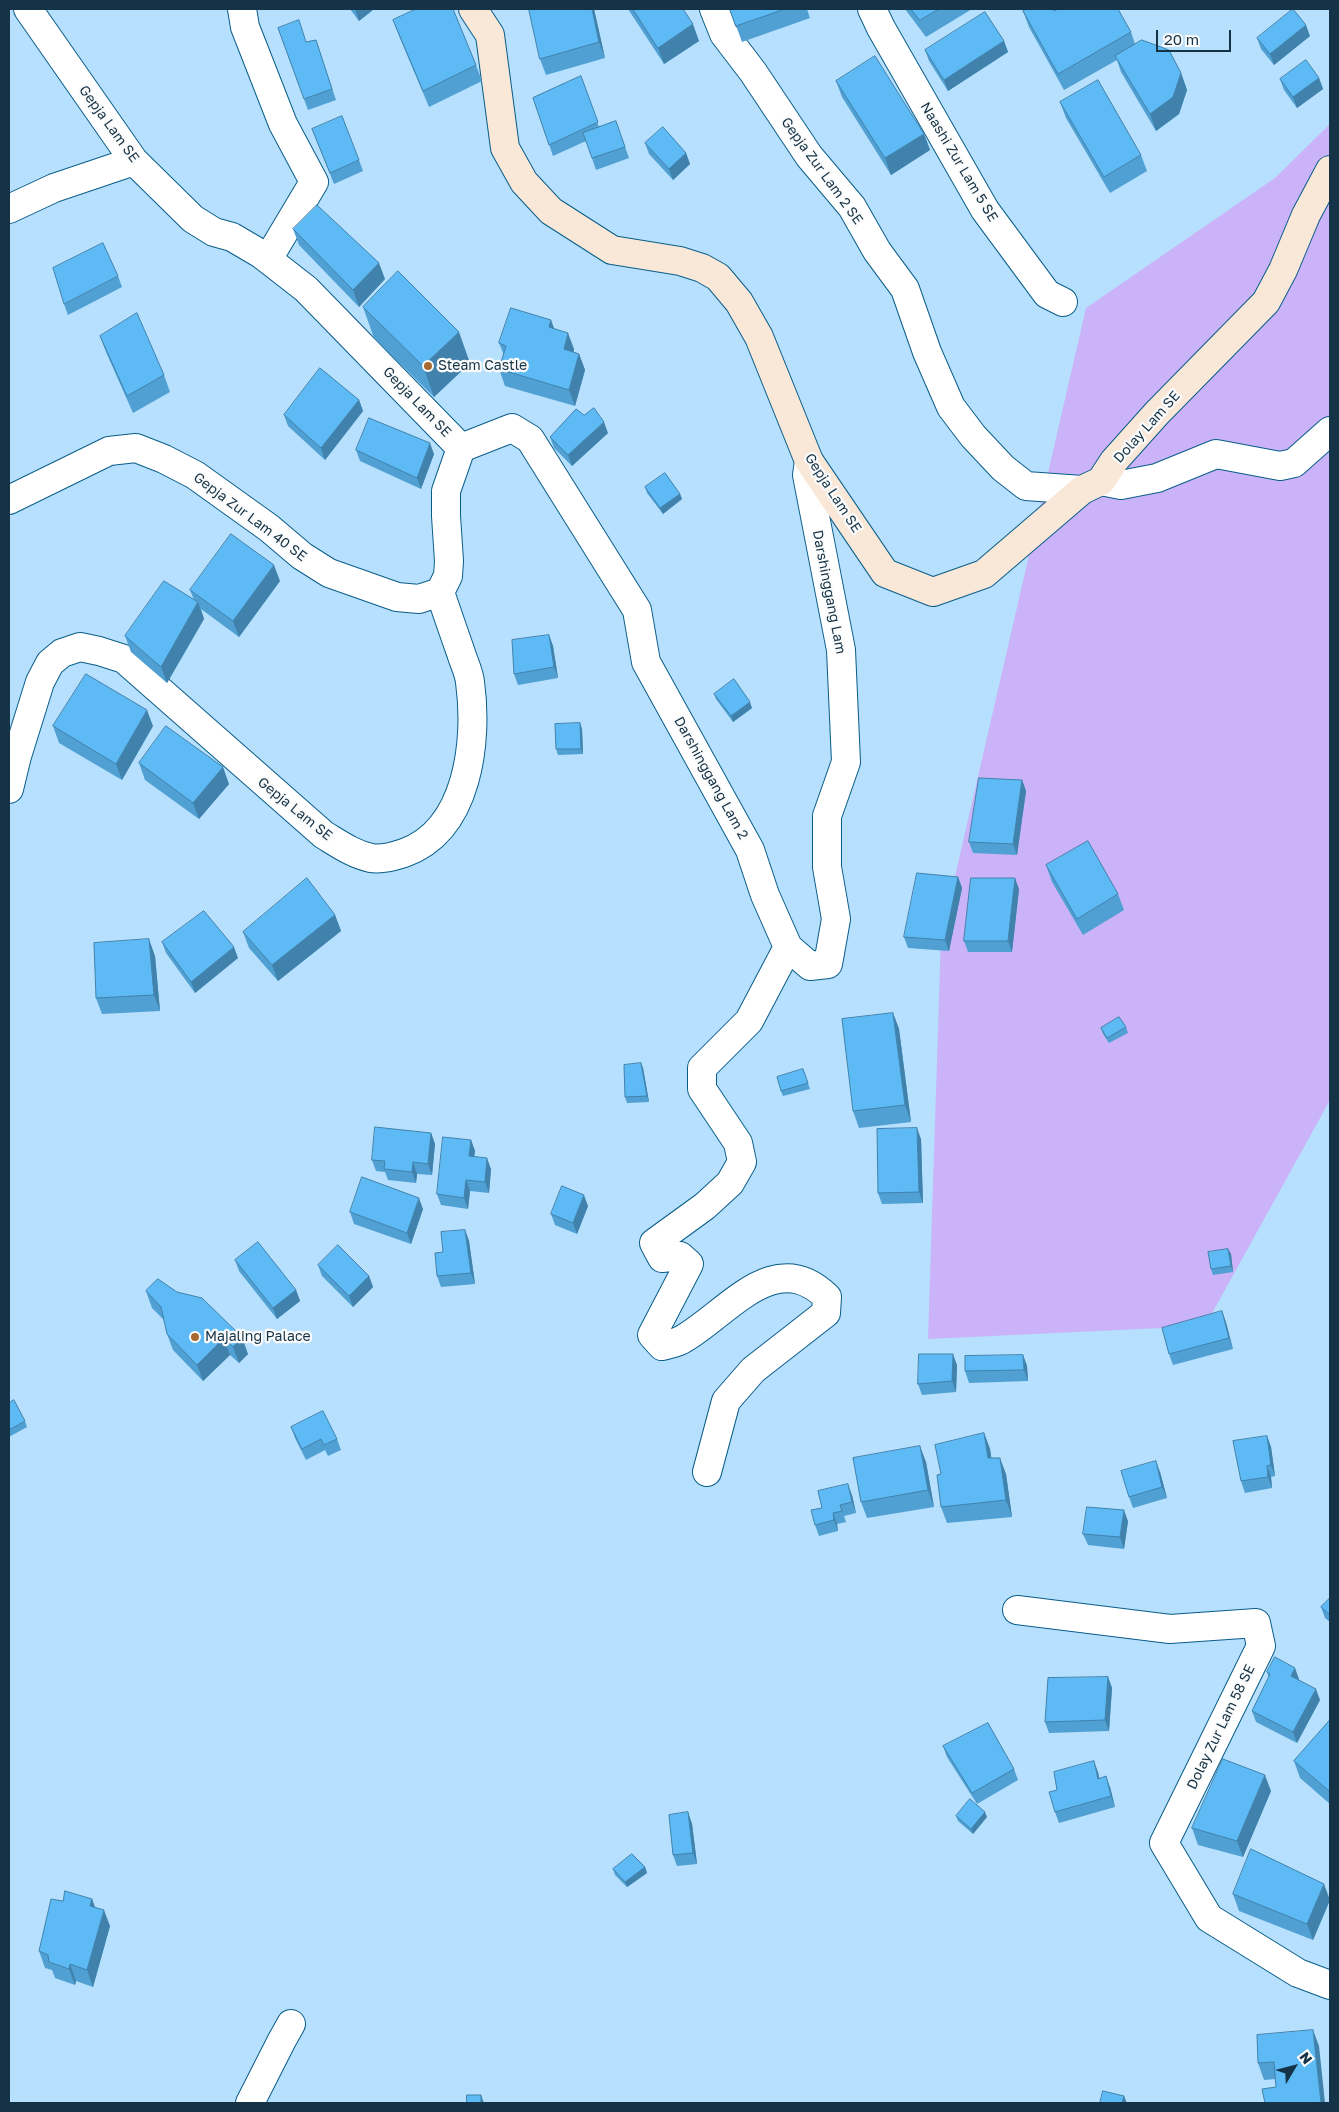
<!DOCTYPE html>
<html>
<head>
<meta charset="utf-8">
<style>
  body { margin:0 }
  #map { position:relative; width:1339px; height:2112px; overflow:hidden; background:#b6e0fe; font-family:"Golos Text",sans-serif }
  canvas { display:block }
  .frame { position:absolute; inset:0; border:10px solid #153346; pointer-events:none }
  .north { position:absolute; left:1269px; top:2042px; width:50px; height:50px; -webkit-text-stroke:4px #fbfbfb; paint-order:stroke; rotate:53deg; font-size:14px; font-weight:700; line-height:20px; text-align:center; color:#153346 }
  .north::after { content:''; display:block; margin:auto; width:18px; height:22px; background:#153346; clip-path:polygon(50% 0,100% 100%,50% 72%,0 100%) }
  .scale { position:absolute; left:1156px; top:30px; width:75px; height:22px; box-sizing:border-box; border:2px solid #153346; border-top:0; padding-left:6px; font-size:15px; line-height:18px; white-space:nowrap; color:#153346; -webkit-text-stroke:4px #fbfbfb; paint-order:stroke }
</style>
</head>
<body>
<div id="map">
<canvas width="1339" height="2112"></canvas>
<div class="frame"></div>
<div class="north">N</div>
<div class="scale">20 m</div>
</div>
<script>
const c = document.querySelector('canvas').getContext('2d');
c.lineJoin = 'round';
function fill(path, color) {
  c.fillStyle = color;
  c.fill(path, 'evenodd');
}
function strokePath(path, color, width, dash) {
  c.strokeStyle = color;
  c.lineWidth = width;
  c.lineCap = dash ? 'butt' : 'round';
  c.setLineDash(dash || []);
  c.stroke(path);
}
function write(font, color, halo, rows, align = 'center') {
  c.font = font + ' "Golos Text",sans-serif';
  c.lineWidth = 4.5;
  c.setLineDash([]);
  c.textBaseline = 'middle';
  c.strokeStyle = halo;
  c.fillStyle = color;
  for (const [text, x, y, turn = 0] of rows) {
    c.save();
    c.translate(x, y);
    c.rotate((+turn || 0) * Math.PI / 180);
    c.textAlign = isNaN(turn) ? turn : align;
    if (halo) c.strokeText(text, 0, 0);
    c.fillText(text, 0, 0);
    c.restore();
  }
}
fill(new Path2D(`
  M1330,124V1100L1205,1326L928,1339L941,937L1086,308L1275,178Z`), '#cab3f8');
const street = new Path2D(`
  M28,9L134,161L193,219L214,232L232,237L261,254L306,289L461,448
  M242,9L245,27L283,124L314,182L268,259
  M714,9L724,34L753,72L809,156L852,207L877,251L905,289L927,352L951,407L973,436L1003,468L1026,486L1082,490
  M872,9L881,28L985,210L1047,294L1063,302
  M9,209L54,188L134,161
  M461,448L512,428L530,439L637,610L646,662L750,850L765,895L788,947L810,966L828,964L836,919L827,867V816L846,762L841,650L807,475L809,461
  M1101,481L1121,485L1157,478L1216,454L1280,466L1294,463L1330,431
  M9,500L109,451L136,448L164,459L195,475L269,528L302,556L329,573L397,597L419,599L440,592
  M9,789L17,756L40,682L50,663L62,653L80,647L99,651L124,659L324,835C339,844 353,854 371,858C381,860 395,856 404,853C469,830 478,740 470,682C469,672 464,663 461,653C454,633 447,613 440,592L448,576L449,561L446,516V491L461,448
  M707,1472L726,1401L753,1370L826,1313L827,1297C775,1246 729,1312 683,1339C677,1343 669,1344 662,1346L652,1335L689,1264L680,1256L662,1258L654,1243L705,1206L730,1183L742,1162L738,1143L702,1089V1068L749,1021L788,947
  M1017,1610L1170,1629L1256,1623L1261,1646L1164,1843L1209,1918L1298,1973L1330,1985
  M250,2103L282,2040L291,2024`);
const secondary = new Path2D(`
  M473,9L490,35L505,148L524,182L551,211L612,250L680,261L702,268L718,277L739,302L759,337L809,461L885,573L933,592L984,574L1082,490L1101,481L1114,461L1157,413L1266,302L1283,270L1306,215L1330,170`);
strokePath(street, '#0a5d89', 30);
strokePath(secondary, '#0a5d89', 30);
strokePath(street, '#fff', 28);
strokePath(secondary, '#f9e7d8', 28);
fill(new Path2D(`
  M350,9H374L359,21Z
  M529,9H594L605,58L546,75L540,59Z
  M628,9H683L699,41L664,64Z
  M730,9H807L810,18L742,42Z
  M905,9H972L926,37Z
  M1023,11H1054L1131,32L1135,44L1181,73L1187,90L1179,114L1156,131L1121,72L1117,60L1064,90L1029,27Z
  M393,20L476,65L482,81L429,107L399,36Z
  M278,28L306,42L316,40L336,100L308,110Z
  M1310,36L1274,65L1261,49L1257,38Z
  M1004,41L1008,52L948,91L929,61L925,50Z
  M581,76L599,127L616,121L629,158L596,170L586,141L553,156L533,98Z
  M1319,78L1323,89L1297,108L1284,90L1280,79Z
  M836,81L924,134L930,150L891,175L842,97Z
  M1060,102L1141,155L1147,171L1110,193L1066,118Z
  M312,129L359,160L363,171L334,184Z
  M645,143L686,153L690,164L673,180L649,154Z
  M293,229L385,279L359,307L299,245Z
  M118,276L122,287L68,315L64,304Z
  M363,307L470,363L434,397L374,338Z
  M553,328L574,349V352L579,354L585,370L575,406L505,386L499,369L504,355L499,343Z
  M100,336L164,375L170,392L133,413L106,352Z
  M359,400L363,411L325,460L288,426L284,415Z
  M608,433L572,466L554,448L550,437Z
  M356,450L434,454L421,489L360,461Z
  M645,487L680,494L682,499L663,514L647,493Z
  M280,581L239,637L201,609L204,619L167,683L131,652L125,636L194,600L190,590Z
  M549,635L553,646L558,678L518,685L514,674Z
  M714,694L752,708L733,722L716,699Z
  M580,723L582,729L583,754L558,755L556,749Z
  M53,726H153L122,780L59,743Z
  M139,763L229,784L199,819L145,780Z
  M1022,780L1026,791L1017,855L973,853L969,842Z
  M1046,865L1118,894L1124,910L1083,935L1052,882Z
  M958,877L962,888L949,951L908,948L904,937Z
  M1019,889L1012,952H968L964,941Z
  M335,915L341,931L278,981L249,948L243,932Z
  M162,942L238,958L195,993L166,953Z
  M155,956L160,1011L102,1014L96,998Z
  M893,1013L899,1029L911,1122L859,1128L853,1111Z
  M1126,1027L1128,1033L1109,1043L1103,1034L1101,1028Z
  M641,1063L643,1068L649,1102L627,1103L625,1097Z
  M803,1069L810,1089L783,1096L781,1091Z
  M431,1133L435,1144L432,1175L417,1174L416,1183L388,1180L385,1172L376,1171L372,1160Z
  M921,1139L923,1203L882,1204L878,1193Z
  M471,1140L475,1151L474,1156L491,1169L489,1193L470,1191L468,1209L441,1205L437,1194Z
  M588,1206L577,1234L555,1225L551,1214Z
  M423,1209L411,1244L354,1224L350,1212Z
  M465,1230L469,1241L475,1284L441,1287L437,1276L443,1252Z
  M1228,1249L1231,1254L1233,1272L1213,1275L1211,1269Z
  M235,1260L296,1290L300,1301L277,1319L239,1271Z
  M318,1265L369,1276L373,1287L353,1307L322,1276Z
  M158,1279L248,1354L239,1363L230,1355L203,1381L173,1350L167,1334L164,1320L152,1308L146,1291Z
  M1222,1311L1233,1349L1173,1365L1169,1354Z
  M1023,1355L1027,1366L1028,1381L969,1383L965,1371Z
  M957,1365L956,1392L922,1395L918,1384Z
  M9,1403L25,1421L27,1427L9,1437Z
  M291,1427L337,1439L341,1450L328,1456L325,1450L306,1460L295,1438Z
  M984,1433L990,1449L991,1458L1006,1474L1012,1517L947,1523L941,1507V1474Z
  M1267,1436L1271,1447L1275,1476L1271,1477L1272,1488L1245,1493L1241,1481Z
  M926,1462L934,1507L867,1518L861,1502Z
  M1160,1472L1167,1498L1133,1508L1129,1497Z
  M852,1495L856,1513L844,1516L846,1522L837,1524L838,1531L819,1536L815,1525L822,1508Z
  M1128,1521L1124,1549L1088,1545L1083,1534Z
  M1330,1598V1622L1325,1618L1321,1607Z
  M1267,1672L1299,1679V1680L1320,1700L1297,1743L1256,1722L1252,1711L1269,1678Z
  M1108,1677L1112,1688L1109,1731L1049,1733L1045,1722Z
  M1330,1720V1804L1300,1778L1294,1761Z
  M943,1746L1014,1769L1018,1780L977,1804L947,1757Z
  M1098,1772L1099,1778L1110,1787L1115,1807L1059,1823L1055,1812L1057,1790Z
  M1271,1791L1243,1857L1198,1845L1192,1828Z
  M688,1812L692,1824L697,1864L677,1866L673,1855Z
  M956,1816L987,1817L973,1834L958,1821Z
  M645,1867L647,1873L627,1887L615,1875L613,1869Z
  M1233,1894L1330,1900L1313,1940L1239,1911Z
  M92,1899L95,1908L110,1926L93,1987L76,1981L75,1985L55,1978L52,1970L45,1968L39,1951L63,1901Z
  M1319,2046L1276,2087V2079L1264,2080L1258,2063Z`), '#50a0d3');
fill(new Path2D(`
  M355,9H374L359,21Z
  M592,9H594L605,58L599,42Z
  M693,24L699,41L664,64L658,48Z
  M1306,25L1310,36L1274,65L1270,54Z
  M1004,41L1008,52L948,91L944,80Z
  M1181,73L1187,90L1179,114L1156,131L1150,114Z
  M1319,78L1323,89L1297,108L1293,97Z
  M924,134L930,150L891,175L885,158Z
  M686,153L690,164L673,180L669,169Z
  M379,263L385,279L359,307L353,290Z
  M551,320L557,336L549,327Z
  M459,332L470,363L434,397L423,366Z
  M568,333L574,349L570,366L564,349Z
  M579,354L585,370L575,406L569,390Z
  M359,400L363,411L325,460L321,448Z
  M604,422L608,433L572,466L568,455Z
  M430,443L434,454L421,489L417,478Z
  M680,494L682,499L663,514L660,508Z
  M274,565L280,581L239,637L233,621Z
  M198,602L204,619L167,683L161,667Z
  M549,635L553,646L558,678L554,667Z
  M750,702L752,708L733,722L731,716Z
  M147,710L153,726L122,780L116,764Z
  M580,723L582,729L583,754L581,749Z
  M223,767L229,784L199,819L193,803Z
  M1022,780L1026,791L1017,855L1013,844Z
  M958,877L962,888L949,951L945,940Z
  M1015,878L1019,889L1012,952L1008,941Z
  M335,915L341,931L278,981L272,965Z
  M149,939L155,956L160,1011L154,995Z
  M234,947L238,958L195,993L191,982Z
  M893,1013L899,1029L911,1122L905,1105Z
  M641,1063L643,1068L649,1102L647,1096Z
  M917,1128L921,1139L923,1203L919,1192Z
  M431,1133L435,1144L432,1175L428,1164Z
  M471,1140L475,1151L473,1167L469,1156Z
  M487,1158L491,1169L489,1193L485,1182Z
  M413,1162L417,1174L416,1183L412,1172Z
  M466,1180L470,1191L468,1209L464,1198Z
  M584,1195L588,1206L577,1234L573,1223Z
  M419,1198L423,1209L411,1244L407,1233Z
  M465,1230L469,1241L475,1284L471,1273Z
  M1228,1249L1231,1254L1233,1272L1231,1266Z
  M369,1276L373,1287L353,1307L349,1296Z
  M296,1290L300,1301L277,1319L273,1308Z
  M1222,1311L1226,1322L1233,1349L1229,1338Z
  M242,1337L248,1354L239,1363L233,1347Z
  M224,1338L230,1355L203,1381L197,1365Z
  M953,1354L957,1365L956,1392L952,1381Z
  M1023,1355L1027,1366L1028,1381L1024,1370Z
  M984,1433L990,1449L994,1474L988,1458Z
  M1267,1436L1271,1447L1275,1476L1271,1465Z
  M920,1446L926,1462L934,1507L928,1490Z
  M1000,1458L1006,1474L1012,1517L1006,1500Z
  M1156,1461L1160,1472L1167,1498L1162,1487Z
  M1267,1466L1271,1477L1272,1488L1268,1477Z
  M848,1484L852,1495L856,1513L852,1502Z
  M1124,1510L1128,1521L1124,1549L1120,1537Z
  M833,1513L837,1524L838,1531L834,1520Z
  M1295,1668L1299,1679L1295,1687L1291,1676Z
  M1108,1677L1112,1688L1109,1731L1105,1720Z
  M1316,1689L1320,1700L1297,1743L1293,1732Z
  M1094,1761L1098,1772L1102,1790L1098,1779Z
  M1265,1775L1271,1791L1243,1857L1237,1841Z
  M1106,1776L1110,1787L1115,1807L1111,1796Z
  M688,1812L692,1824L697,1864L693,1853Z
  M985,1812L987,1817L973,1834L971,1829Z
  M645,1867L647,1873L627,1887L625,1882Z
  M1324,1884L1330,1900L1313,1940L1307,1924Z
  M92,1899L98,1915L90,1906Z
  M104,1910L110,1926L93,1987L87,1970Z
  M70,1964L76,1981L75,1985L69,1969Z
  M1313,2030L1319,2046L1325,2103H1321Z
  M481,2095L484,2103H481Z
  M1124,2096L1127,2103H1122Z`), '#4182ac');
const building = new Path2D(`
  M416,9H453L476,65L423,91L393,20Z
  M529,9H592L599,42L540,59Z
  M633,9H683L693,24L658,48Z
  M730,9H785L736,26Z
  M911,9H939L920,20Z
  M1027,9H1053L1054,11L1058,9H1118L1131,32L1058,74L1023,11Z
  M1293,9L1306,25L1270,54L1257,38Z
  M985,12L1004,41L944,80L925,50Z
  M299,20L306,42L316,40L332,89L304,99L278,28Z
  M1142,40L1169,50L1181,73L1173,97L1150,114L1115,56Z
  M875,56L924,134L885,158L836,81Z
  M1306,60L1319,78L1293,97L1280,79Z
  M581,76L598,122L549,145L533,98Z
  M1098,80L1141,155L1104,177L1060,102Z
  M342,116L359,160L330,173L312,129Z
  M616,121L625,147L592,158L583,133Z
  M663,127L686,153L669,169L645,143Z
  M317,205L379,263L353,290L293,229Z
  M103,243L118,276L64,304L53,268Z
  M398,271L459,332L423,366L363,307Z
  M511,308L551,320L549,327L568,333L564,349L579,354L569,390L499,369L506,346L499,343Z
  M137,313L164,375L127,396L100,336Z
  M320,368L359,400L321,448L284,415Z
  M594,408L604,422L568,455L550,437L576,409L584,415Z
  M369,418L430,443L417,478L356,450Z
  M665,473L680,494L660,508L645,487Z
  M231,534L274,565L233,621L190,590Z
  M164,581L198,602L161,667L125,636Z
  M549,635L554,667L514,674L512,640Z
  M86,674L147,710L116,764L53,726Z
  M734,679L750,702L731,716L714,694Z
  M580,723L581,749H556L555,724Z
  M166,726L223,767L193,803L139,763Z
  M979,778L1022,780L1013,844L969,842Z
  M1088,841L1118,894L1077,919L1046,865Z
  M917,873L958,877L945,940L904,937Z
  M307,878L335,915L272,965L243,932Z
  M971,878H1015L1008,941H964Z
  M204,911L234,947L191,982L162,942Z
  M149,939L154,995L96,998L94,943Z
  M893,1013L905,1105L853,1111L842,1019Z
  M1119,1017L1126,1027L1107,1038L1101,1028Z
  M641,1063L647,1096L625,1097L624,1065Z
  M803,1069L808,1083L781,1091L777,1077Z
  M375,1127L431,1133L428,1164L413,1162L412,1172L384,1169L385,1161L372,1160Z
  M917,1128L919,1192L878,1193L877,1129Z
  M443,1137L471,1140L469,1156L487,1158L485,1182L466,1180L464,1198L437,1194Z
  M362,1177L419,1198L407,1233L350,1212Z
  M562,1186L584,1195L573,1223L551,1214Z
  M465,1230L471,1273L437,1276L435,1253L443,1252L441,1232Z
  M258,1242L296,1290L273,1308L235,1260Z
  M338,1245L369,1276L349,1296L318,1265Z
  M1228,1249L1231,1266L1211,1269L1208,1252Z
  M158,1279L177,1292L202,1298L242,1337L233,1347L224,1338L197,1365L167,1334L161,1307L146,1291Z
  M1222,1311L1229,1338L1169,1354L1162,1328Z
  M919,1354H953L952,1381L918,1384Z
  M1023,1355L1024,1370L965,1371V1356Z
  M14,1400L25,1421L9,1430V1403Z
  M323,1411L337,1439L324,1445L321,1439L302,1449L291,1427Z
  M984,1433L988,1458H1000L1006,1500L941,1507L937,1475L941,1474L935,1445Z
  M1267,1436L1271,1465L1267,1466L1268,1477L1241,1481L1233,1441Z
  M920,1446L928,1490L861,1502L853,1458Z
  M1156,1461L1162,1487L1129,1497L1121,1471Z
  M848,1484L852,1502L840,1505L842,1511L833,1513L834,1520L815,1525L811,1510L822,1508L818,1491Z
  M1087,1507L1124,1510L1120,1537L1083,1534Z
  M1330,1598V1615L1321,1607Z
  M1275,1657L1295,1668L1291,1676L1316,1689L1293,1732L1252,1711L1270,1674L1267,1672Z
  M1108,1677L1105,1720L1045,1722L1048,1678Z
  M1330,1720V1789L1329,1791L1294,1761Z
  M988,1723L1014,1769L972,1793L943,1746Z
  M1223,1759L1265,1775L1237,1841L1192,1828Z
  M1094,1761L1098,1779L1106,1776L1111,1796L1055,1812L1049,1792L1057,1790L1054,1772Z
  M970,1799L985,1812L971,1829L956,1816Z
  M688,1812L693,1853L673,1855L669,1815Z
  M1251,1849L1324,1884L1307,1924L1233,1894Z
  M632,1854L645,1867L625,1882L613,1869Z
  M65,1891L92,1899L90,1906L104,1910L87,1970L70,1964L69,1969L49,1962L48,1955L39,1951L51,1899L63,1901Z
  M1313,2030L1321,2103H1265L1262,2089L1276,2087L1274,2062L1258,2063L1257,2035Z
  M1103,2091L1124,2096L1122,2103H1100Z
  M467,2095H481V2103H467Z`);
fill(building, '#5dbaf5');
strokePath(building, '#4182ac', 1);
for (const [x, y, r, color] of [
  [428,366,5,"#a86930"],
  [195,1337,5,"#a86930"]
]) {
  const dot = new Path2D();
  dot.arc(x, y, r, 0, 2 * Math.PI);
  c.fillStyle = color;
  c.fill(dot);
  strokePath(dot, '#fbfbfb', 2);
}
write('14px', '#153346', '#fbfbfb', [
  ["Gepja Lam SE",109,124,54],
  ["Naashi Zur Lam 5 SE",959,162,59],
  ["Gepja Zur Lam 2 SE",822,171,54],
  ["Gepja Lam SE",417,402,46],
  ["Dolay Lam SE",1147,427,-48],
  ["Gepja Lam SE",833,493,57],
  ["Gepja Zur Lam 40 SE",250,517,37],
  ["Darshinggang Lam",829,592,79],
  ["Darshinggang Lam 2",711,778,61],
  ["Gepja Lam SE",295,809,39],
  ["Dolay Zur Lam 58 SE",1221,1727,-64]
]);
write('14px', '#153346', '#fbfbfb', [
  ["Steam Castle",438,366],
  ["Majaling Palace",205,1337]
], 'left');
</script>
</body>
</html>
